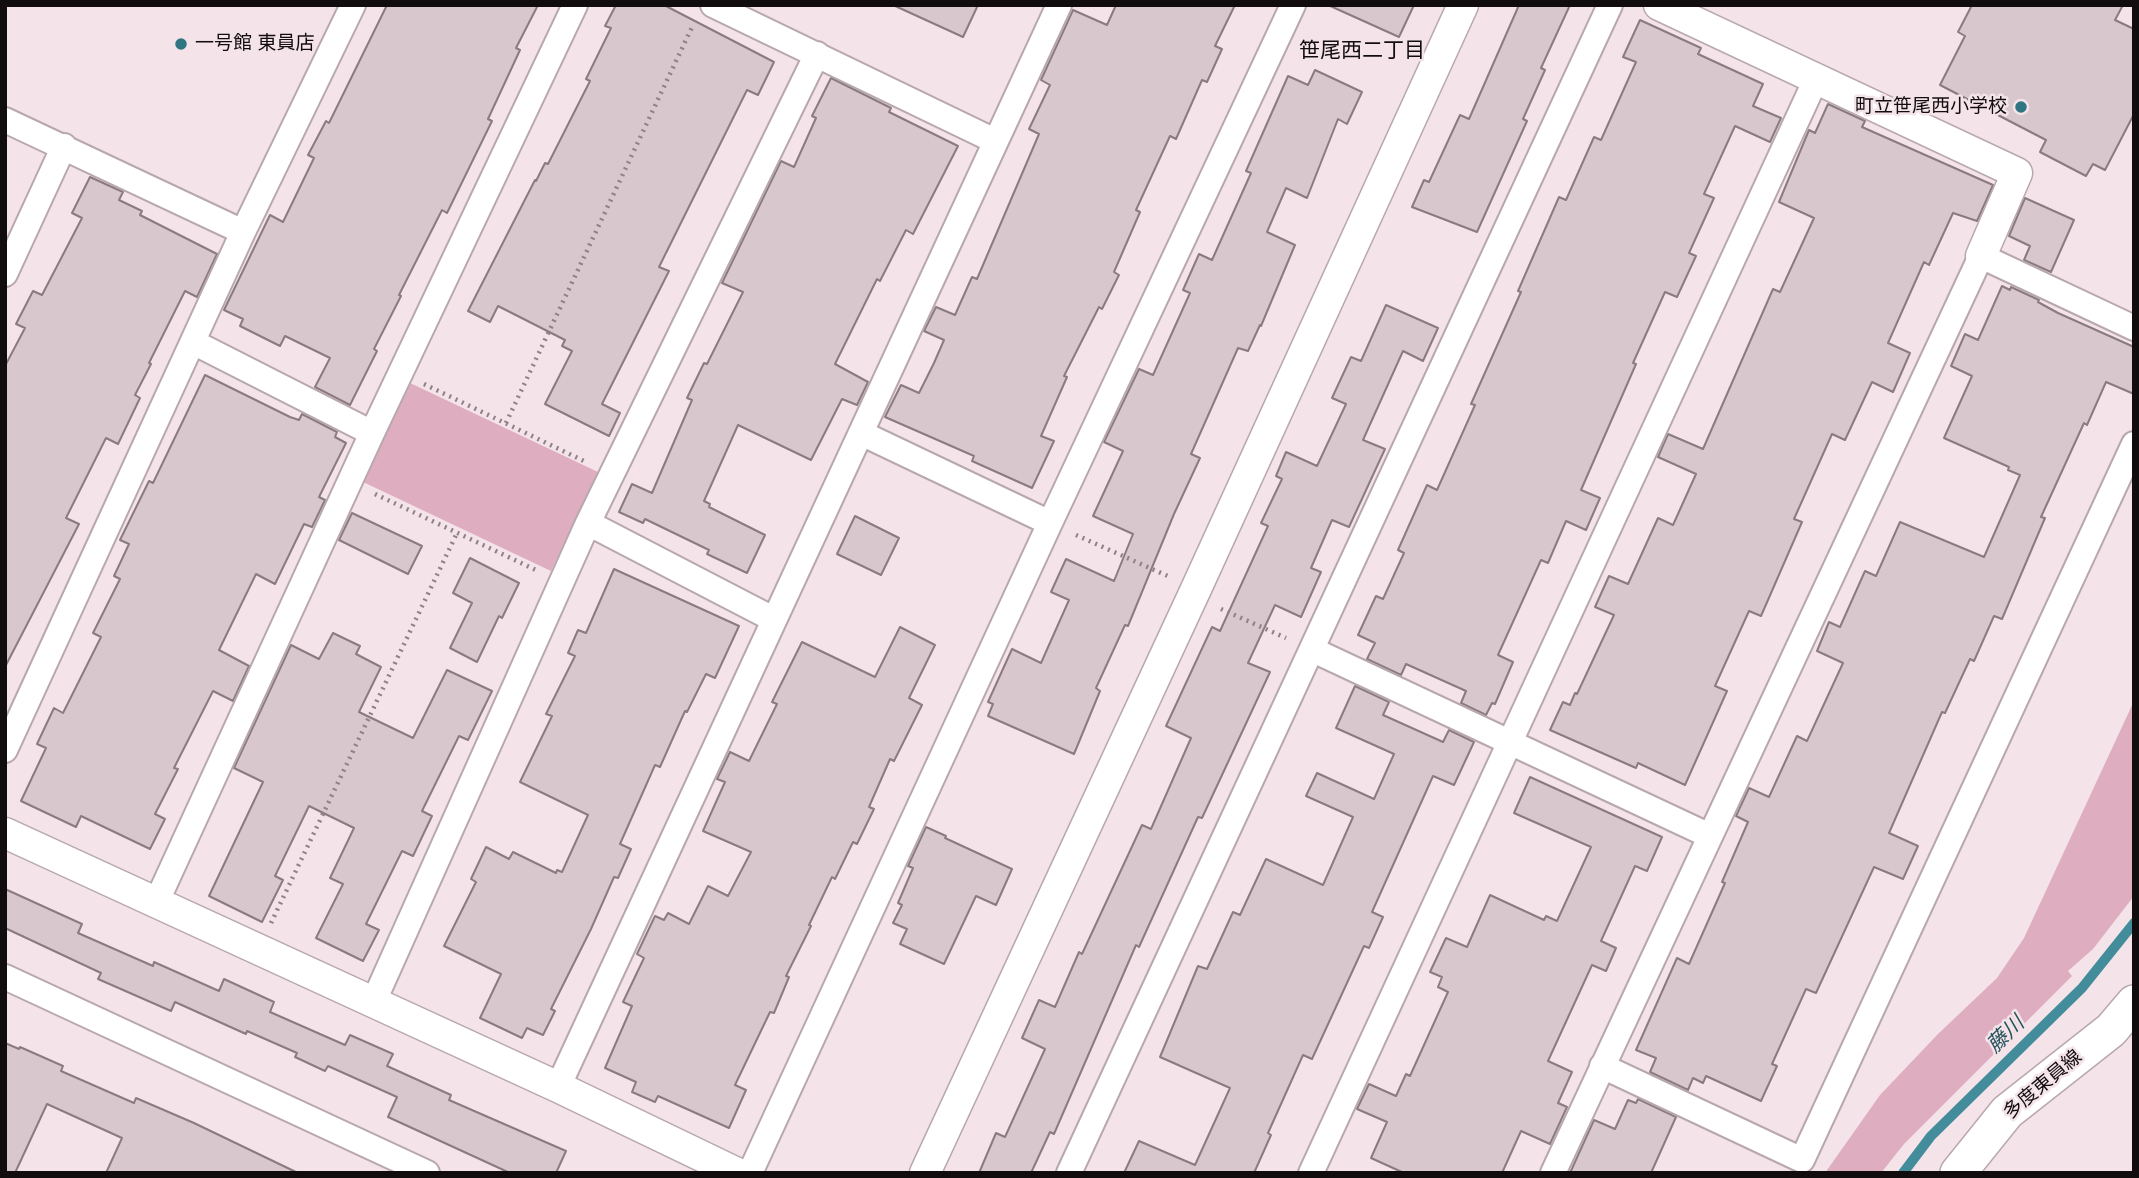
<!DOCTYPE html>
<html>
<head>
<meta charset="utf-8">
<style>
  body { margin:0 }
  #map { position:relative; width:2139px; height:1178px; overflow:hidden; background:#f4e3e9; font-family:"Libre Baskerville",serif }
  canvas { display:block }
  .frame { position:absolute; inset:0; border:7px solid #110c0e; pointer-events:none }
</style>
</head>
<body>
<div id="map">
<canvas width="2139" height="1178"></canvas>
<div class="frame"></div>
</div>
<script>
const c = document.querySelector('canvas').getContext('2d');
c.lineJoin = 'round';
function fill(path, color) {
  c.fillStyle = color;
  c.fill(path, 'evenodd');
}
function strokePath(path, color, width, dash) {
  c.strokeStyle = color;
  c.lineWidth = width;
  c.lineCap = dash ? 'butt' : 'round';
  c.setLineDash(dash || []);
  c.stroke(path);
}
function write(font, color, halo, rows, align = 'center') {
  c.font = font + ' "Libre Baskerville","Noto Sans JP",serif';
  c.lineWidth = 5;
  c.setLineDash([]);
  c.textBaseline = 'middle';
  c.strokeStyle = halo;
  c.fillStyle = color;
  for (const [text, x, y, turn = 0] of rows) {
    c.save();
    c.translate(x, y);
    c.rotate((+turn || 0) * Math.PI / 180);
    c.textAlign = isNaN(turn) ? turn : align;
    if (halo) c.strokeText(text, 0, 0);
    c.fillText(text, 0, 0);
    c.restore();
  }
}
fill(new Path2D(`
  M408,382L598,472L551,571L361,481Z
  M2134,701V896L2093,949L2068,971L2072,976L1904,1144L1881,1173H1825L1880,1095L1938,1034L1997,978L2024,938Z`), '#dfadc0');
strokePath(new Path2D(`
  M1903,1173L1931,1136L2082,988L2134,923`), '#438c9b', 10);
const building = new Path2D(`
  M387,5H538L516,48L520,50L488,119L492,121L447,213L442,210L399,295L401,296L374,349L377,351L350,405L315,387L330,358L285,336L280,346L240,326L243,319L224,310L270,215L283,222L314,158L308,155L326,121L329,123Z
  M616,5H664L774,62L758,95L747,90L659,267L669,271L602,404L620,413L609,436L545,404L572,351L562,346L565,340L498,306L490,322L468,311L535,180L536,181L545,163L548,164L590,81L586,79L611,28L605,26Z
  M893,5H978L963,37Z
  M1116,5H1235L1215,46L1222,49L1207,82L1202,80L1176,139L1170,136L1136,210L1140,212L1114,272L1119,275L1102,309L1099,307L1064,376L1067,377L1041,436L1054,441L1032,488L972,461L974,456L885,417L901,385L919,393L934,363L944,340L924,331L936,307L955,315L972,277L977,279L1039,134L1029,129L1050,85L1041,80L1073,10L1107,25Z
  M1328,5H1414L1399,37Z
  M1519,5H1570L1541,68L1545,70L1523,119L1527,121L1477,232L1412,207L1424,180L1429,182L1460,115L1469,119Z
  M1972,5H2123L2115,20L2134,29V114L2105,170L2093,164L2086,176L2040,152L2046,140L1940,85L1965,36L1958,32Z
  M1640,20L1701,48L1698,54L1763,84L1753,106L1781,118L1770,142L1735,126L1704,194L1714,198L1689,253L1696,256L1677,297L1665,292L1633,363L1636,364L1581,490L1600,498L1586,530L1566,521L1548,563L1541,560L1498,655L1513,662L1495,704L1492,703L1486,715L1461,703L1466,691L1406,664L1401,675L1367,659L1375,643L1358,635L1376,596L1383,599L1404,553L1398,550L1427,485L1437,490L1475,405L1471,404L1521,292L1518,291L1559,197L1566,200L1594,137L1601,140L1636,62L1623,57Z
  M1315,70L1362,92L1347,124L1338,119L1307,198L1286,188L1267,232L1295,245L1261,326L1260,325L1248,351L1238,348L1191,454L1200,458L1174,514L1128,626L1125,625L1096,688L1100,691L1074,754L988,716L993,704L988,702L1012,649L1041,663L1069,600L1051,592L1066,559L1114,581L1133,534L1093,516L1123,451L1104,442L1139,369L1153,375L1190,293L1183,290L1199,254L1212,260L1251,173L1246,171L1288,76L1308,85Z
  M831,78L891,108L889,112L958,146L913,234L906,230L880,281L877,279L835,364L868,382L857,405L842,399L811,460L738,425L704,501L710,504L709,507L765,535L747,573L707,554L709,550L645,519L643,523L619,512L632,484L652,493L692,400L687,398L704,363L707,364L743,292L722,283L781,161L794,167L816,118L812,116Z
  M1828,104L1865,121L1862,127L1993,185L1977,221L1953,213L1929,265L1924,262L1888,343L1910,353L1893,392L1872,382L1845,440L1832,434L1794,519L1802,522L1761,616L1749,611L1715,686L1727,691L1685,785L1638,763L1636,768L1550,730L1563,702L1570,705L1575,693L1577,694L1614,615L1595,607L1609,576L1628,584L1658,518L1673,525L1696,474L1658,457L1668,434L1703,449L1773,289L1780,292L1814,218L1779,202L1809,130L1815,133Z
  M90,177L123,192L119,200L142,211L140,215L217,254L197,297L185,291L149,363L151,364L135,395L140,398L118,444L106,438L66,518L79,524L5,667V366L25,328L16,324L33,291L42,295L82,218L72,213Z
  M2025,198L2074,220L2051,272L2024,260L2030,246L2009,236Z
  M2002,286L2010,290L2011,287L2039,300L2038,302L2058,313L2134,347V394L2106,382L2087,425L2084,423L2041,517L2045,518L2002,619L1994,616L1974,661L1970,659L1945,713L1942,712L1889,833L1918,846L1903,879L1874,867L1816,993L1806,989L1772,1064L1777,1066L1761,1101L1706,1076L1703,1083L1693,1078L1688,1090L1650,1072L1656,1058L1636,1050L1677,958L1689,964L1725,883L1722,882L1748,822L1736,816L1749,788L1769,797L1797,736L1807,741L1843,663L1817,651L1829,622L1840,627L1865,571L1876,576L1900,522L1984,557L2020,475L2008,470L2009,467L1944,438L1972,376L1951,366L1965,334L1978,340Z
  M1386,305L1438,328L1423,361L1403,351L1363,440L1385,449L1349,527L1332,520L1311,568L1321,572L1301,617L1275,605L1248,663L1270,672L1202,818L1198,817L1139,947L1136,945L1054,1134L1050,1132L1031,1173H979L996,1133L1005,1137L1045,1049L1022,1038L1039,1000L1055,1007L1079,952L1082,954L1142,825L1151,829L1191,738L1166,726L1212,627L1220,631L1268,526L1261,523L1282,479L1276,476L1286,452L1317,466L1346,404L1332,398L1351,357L1361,361Z
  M205,375L290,417L299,420L302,414L337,432L335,437L346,443L319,497L325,500L312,527L304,524L275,584L256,574L219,650L249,666L233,701L213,691L174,768L178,769L155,814L165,819L150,849L81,816L76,827L21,801L46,748L37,744L54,708L63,713L101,637L93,633L120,579L114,576L129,544L120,540L149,481L153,483Z
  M352,513L422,546L408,574L339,540Z
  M855,516L899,538L881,575L837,554Z
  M470,558L519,583L502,618L499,616L477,662L450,648L472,603L453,593Z
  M614,569L739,626L715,678L706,674L687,712L685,711L660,767L655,765L620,844L631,849L618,878L614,877L591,929L551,1009L555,1011L543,1035L527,1028L522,1038L480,1018L501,974L444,946L476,882L471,879L486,847L509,859L513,852L556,873L557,870L562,872L588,815L520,782L552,716L546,714L575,656L568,653L578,630L586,633Z
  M900,627L935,645L909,698L922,705L894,761L890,759L869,807L874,809L857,844L853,842L835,879L832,877L809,925L811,926L786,976L789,977L774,1013L770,1012L735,1085L746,1090L729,1128L658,1096L655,1102L632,1092L636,1082L605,1068L632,1006L623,1002L644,958L637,954L655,916L664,920L668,913L689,924L708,886L728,896L751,852L703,831L725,782L717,779L730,752L749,761L777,704L772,702L802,642L875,677Z
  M333,633L360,646L356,654L381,667L359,712L413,738L447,670L492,691L468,740L459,736L422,811L432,816L413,856L402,851L366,924L379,930L363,961L316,938L343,884L330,878L354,828L309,806L275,876L283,880L262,922L209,896L263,782L234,768L291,645L319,659Z
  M1355,686L1389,702L1383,715L1443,742L1449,730L1474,742L1454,785L1433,776L1372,912L1383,917L1369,948L1364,946L1312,1059L1303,1055L1268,1133L1271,1135L1254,1173H1124L1139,1141L1195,1165L1230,1088L1160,1057L1198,966L1207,969L1233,912L1240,915L1266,859L1323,885L1353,817L1306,796L1317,773L1374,799L1394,754L1336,728Z
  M1530,777L1662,837L1647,871L1635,866L1601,941L1616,948L1606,971L1592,965L1548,1061L1572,1072L1558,1103L1567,1107L1550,1144L1521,1131L1502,1173H1404L1371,1158L1387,1122L1357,1109L1369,1084L1396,1096L1406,1074L1410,1076L1448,992L1438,987L1442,977L1430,972L1446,938L1467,947L1490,895L1544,920L1546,916L1557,921L1591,847L1514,813Z
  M926,827L946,836L945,838L1012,869L996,905L976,896L944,964L900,944L907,929L893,923L902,905L898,903L913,868L908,866Z
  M5,889L82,924L78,933L153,966L154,962L219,991L224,979L274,1002L270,1012L345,1045L350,1035L393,1054L387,1066L451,1095L449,1100L566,1151L556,1173H510L388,1117L397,1097L328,1066L325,1071L295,1057L297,1053L247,1031L246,1034L175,1002L171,1011L98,979L101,973L5,928Z
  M5,1043L19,1049L20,1047L63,1066L61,1071L134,1103L136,1098L194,1123L298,1173H106L122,1138L47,1104L15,1173H5Z
  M1638,1099L1676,1117L1651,1173H1570L1594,1120L1615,1129L1628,1100L1636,1103Z`);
fill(building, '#d8c7cd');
strokePath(building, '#8a7b80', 2);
const minor = new Path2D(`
  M713,5L995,141
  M5,120L243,232
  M5,274L64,146
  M193,342L372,433
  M861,433L1050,523
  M588,523L773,619
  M1313,650L1710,836
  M5,750L243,232L353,5
  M156,903L372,433L575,5
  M5,977L427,1173
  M373,1003L588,523L817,54
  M1602,1066L1802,1160L2134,444
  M558,1087L1059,5
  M750,1173L1050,523L1293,5
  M1069,1173L1610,5
  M1311,1173L1816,79
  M1553,1173L1981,256L2134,328`);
const tertiary = new Path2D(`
  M1659,5L2017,173L1981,256
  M5,833L558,1087L737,1173
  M925,1173L1196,589L1463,5`);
const secondary = new Path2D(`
  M1958,1173L2007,1112L2111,1030L2134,1003`);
strokePath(minor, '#b8a8ae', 28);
strokePath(tertiary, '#b8a8ae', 33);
strokePath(secondary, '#b8a8ae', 38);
strokePath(new Path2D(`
  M424,384L586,462
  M506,423L693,25
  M375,494L538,571
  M1076,535L1170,577
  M1221,609L1286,638
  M271,923L457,533`), '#8d8286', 4.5, [2, 5]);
strokePath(minor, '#fff', 24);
strokePath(tertiary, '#fff', 30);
strokePath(secondary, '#fff', 35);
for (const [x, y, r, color] of [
  [181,44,7,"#2f7682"],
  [2021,107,7,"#2f7682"]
]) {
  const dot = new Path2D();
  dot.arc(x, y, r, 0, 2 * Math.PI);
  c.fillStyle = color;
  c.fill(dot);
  strokePath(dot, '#f4e3e9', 2.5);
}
write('19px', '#110c0e', '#f4e3e9', [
  ["一号館 東員店",195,44],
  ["町立笹尾西小学校",2007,107,"right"]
], 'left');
write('19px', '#110c0e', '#f4e3e9', [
  ["多度東員線",2043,1085,-40]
]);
write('21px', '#110c0e', '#f4e3e9', [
  ["笹尾西二丁目",1362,51]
]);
write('italic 21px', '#24535c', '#f4e3e9', [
  ["藤川",2006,1035,-44]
]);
</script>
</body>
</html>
